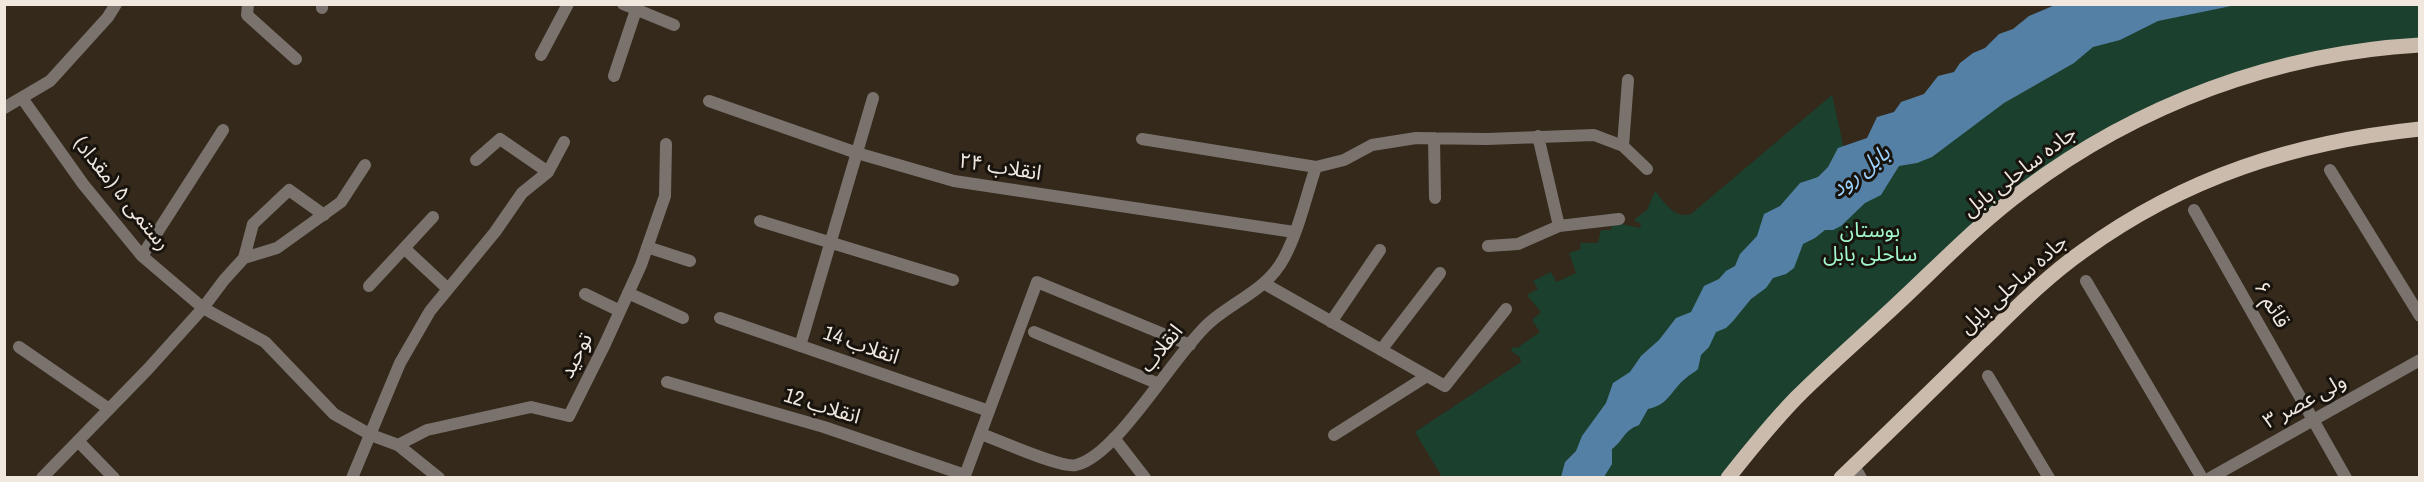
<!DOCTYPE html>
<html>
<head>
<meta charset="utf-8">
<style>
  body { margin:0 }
  #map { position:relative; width:2424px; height:482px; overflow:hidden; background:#34291b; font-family:"Archivo Narrow",sans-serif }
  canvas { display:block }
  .frame { position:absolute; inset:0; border:6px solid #f0e8df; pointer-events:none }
</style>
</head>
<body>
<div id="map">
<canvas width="2424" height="482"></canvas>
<div class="frame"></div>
</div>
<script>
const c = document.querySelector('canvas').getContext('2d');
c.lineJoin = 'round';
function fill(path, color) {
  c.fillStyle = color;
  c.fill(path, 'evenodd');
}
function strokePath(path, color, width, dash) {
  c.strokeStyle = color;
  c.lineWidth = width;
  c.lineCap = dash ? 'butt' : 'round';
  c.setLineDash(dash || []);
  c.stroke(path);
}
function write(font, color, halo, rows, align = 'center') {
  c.font = font + ' "Archivo Narrow","Noto Sans Arabic",sans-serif';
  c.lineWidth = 6;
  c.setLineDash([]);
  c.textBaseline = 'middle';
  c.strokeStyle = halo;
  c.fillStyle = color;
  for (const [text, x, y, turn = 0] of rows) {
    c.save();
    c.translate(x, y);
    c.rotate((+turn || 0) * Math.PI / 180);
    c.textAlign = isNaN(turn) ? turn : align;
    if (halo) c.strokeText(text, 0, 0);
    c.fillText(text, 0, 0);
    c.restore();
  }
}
fill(new Path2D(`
  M2117,5H2419V45L2235,80L2053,169L1796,399L1728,477H1438L1441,475L1415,432L1521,362L1520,357L1511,351L1513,347L1517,348L1540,332L1532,320L1541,312L1527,295L1538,289L1533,281L1551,272L1556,282L1576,273L1569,253L1581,249L1580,243H1598L1601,230H1611L1612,226L1622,224L1640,228L1641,223L1635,222L1636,218L1647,210L1655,191C1665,203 1674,219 1691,214L1832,95L1850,175Z`), '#1b402e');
fill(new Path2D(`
  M2055,5H2236L2158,21L2120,40L2093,47L2074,63L2004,103L1932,157L1917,163L1899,166L1881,195L1865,203L1841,226L1833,230H1825L1815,238L1803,244L1794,268L1786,274L1773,278L1766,288L1751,299L1733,321L1726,328L1716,332L1709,347L1701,355L1698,369C1694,373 1690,374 1686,378C1670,391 1670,404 1648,409L1639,425C1623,431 1625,439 1612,449V464L1604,477H1561L1565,462L1576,451L1582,436L1606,403L1613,383L1630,372L1641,356L1659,340L1676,318L1691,312L1704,286L1719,279L1726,271L1735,266L1740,254L1757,236L1764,214L1780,206L1800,183L1818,177L1828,167L1838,148L1867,138L1877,117L1894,112L1901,102L1924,94L1938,76L1954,72L1960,63L1973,53L1985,48L1999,34L2013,29L2029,16Z`), '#5580a5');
strokePath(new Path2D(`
  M248,4L247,15L296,59
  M623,4L674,25
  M322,8V4
  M541,55L568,4
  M614,76L636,10
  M22,98L83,184L142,256L203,308L265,342L334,414L371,435L398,445L439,478
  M709,101L857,153L954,181L1294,232
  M4,108L50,81L108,17L116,4
  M1538,136L1559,226
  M1434,138L1435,198
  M1142,139L1316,167L1344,160L1372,145L1416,138L1487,139L1594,135L1623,146L1647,169
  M1623,146L1628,80
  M476,160L500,139L548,172
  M2330,170L2420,316
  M2194,210L2346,478
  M760,221L953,280
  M1488,246L1518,244L1559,226L1619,219
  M647,247L690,261
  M404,248L448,289
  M142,256L223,130
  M244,258L253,224L289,190L324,215
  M2086,281L2202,478
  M1265,284L1445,386L1506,309
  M369,286L433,217
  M628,293L683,318
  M585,294L620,311
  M720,318L989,411
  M1331,322L1380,250
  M1034,332L1159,384
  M800,346L873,98
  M19,347L109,409
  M1381,350L1440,273
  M1988,376L2049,478
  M667,382L824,427L965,475
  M981,434C999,440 1061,469 1076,465C1118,455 1174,354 1209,323C1235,300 1267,290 1284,258C1299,230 1306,196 1316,167
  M1334,435L1427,376
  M1114,438L1145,478
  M78,441L114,478
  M398,445L427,430L531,407L569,416L605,344L641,265L665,196L666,144
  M1854,466L1861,478
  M42,478L148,369L203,308L224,280L244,258L277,248L341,202L365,165
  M352,478L400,363L430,311L495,232L522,193L548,172L564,142
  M964,478L1037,282L1190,345
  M2210,478L2420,360`), '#7a736d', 12);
strokePath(new Path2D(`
  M1728,478C1750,450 1772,423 1796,398C1828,366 1863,336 1896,305C1938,266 1978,224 2024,190C2139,104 2277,53 2420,45
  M1841,478C1888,433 1935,387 1981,342C2014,310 2046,277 2083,251C2185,177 2295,142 2420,129`), '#cabbad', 15);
write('21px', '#f0e8df', '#18130d', [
  ["انقلاب ۲۴",1000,168,9],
  ["جاده ساحلی بابل",2020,172,-37],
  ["رستمی ۵ (مقداد)",121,194,51],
  ["جاده ساحلی بایل",2014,285,-42],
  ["قائم ۶",2271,305,60],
  ["انقلاب 14",861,346,19],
  ["انقلاب",1162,349,-51],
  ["توحید",577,356,-63],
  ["ولی عصر ۳",2305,402,-29],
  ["انقلاب 12",822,407,17]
]);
write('21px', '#a2f8cc', '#18130d', [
  ["بوستان",1870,231],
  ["ساحلی بابل",1870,255]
]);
write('italic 22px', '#9cd0fd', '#18130d', [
  ["بابل رود",1861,172,-38]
]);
</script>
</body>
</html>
